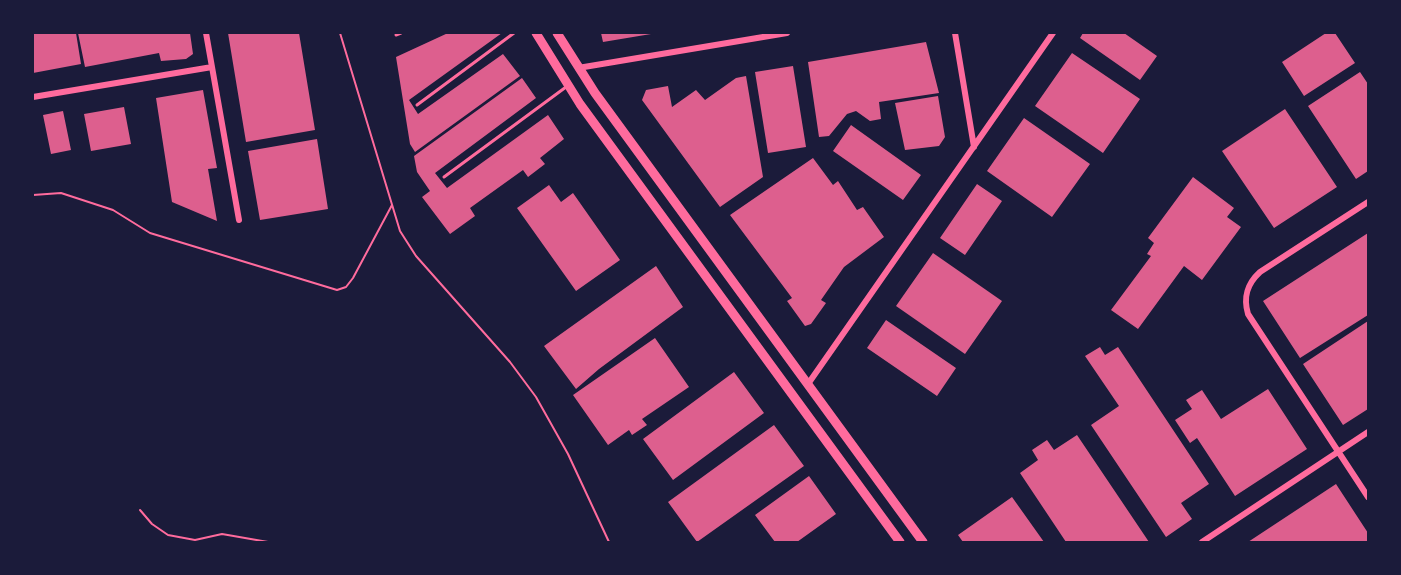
<!DOCTYPE html>
<html>
<head>
<meta charset="utf-8">
<style>
  body { margin:0 }
  #map { position:relative; width:1401px; height:575px; overflow:hidden; background:#1b1b3a; font-family:"Fira Sans",sans-serif }
  canvas { display:block }
  .frame { position:absolute; inset:0; border:34px solid #1b1b3a; pointer-events:none }
</style>
</head>
<body>
<div id="map">
<canvas width="1401" height="575"></canvas>
<div class="frame"></div>
</div>
<script>
const c = document.querySelector('canvas').getContext('2d');
c.lineJoin = 'round';
function fill(path, color) {
  c.fillStyle = color;
  c.fill(path, 'evenodd');
}
function strokePath(path, color, width, dash) {
  c.strokeStyle = color;
  c.lineWidth = width;
  c.lineCap = dash ? 'butt' : 'round';
  c.setLineDash(dash || []);
  c.stroke(path);
}
fill(new Path2D(`
  M33,33H76L81,64L33,73Z
  M78,33H190L193,54L186,59L161,61L159,53L85,67Z
  M228,33H299L315,130L246,142Z
  M448,33H502L409,100L418,114L503,54L520,76L415,152L410,144L396,57Z
  M601,33H651V34L603,42Z
  M1083,33H1124L1157,56L1140,80L1080,38Z
  M1326,33H1335L1355,63L1304,96L1282,62Z
  M926,42L939,93L879,102L881,119L870,121L856,111L847,114L829,136L819,137L808,62Z
  M1072,53L1140,99L1103,153L1035,106Z
  M793,66L806,147L768,153L755,72Z
  M1360,72L1368,84V171L1356,179L1308,106Z
  M746,76L763,177L720,207L642,100L646,90L668,86L672,107L696,90L705,100L736,78Z
  M522,78L536,98L435,173L447,188L548,115L564,139L540,158L545,164L528,177L523,170L470,208L475,216L450,234L422,197L430,191L417,172L414,156Z
  M203,90L217,168L208,169L217,221L172,202L156,98Z
  M938,96L945,137L939,146L905,150L895,103Z
  M124,107L131,144L91,151L84,114Z
  M1285,109L1337,187L1274,228L1222,151Z
  M63,111L71,150L51,154L43,115Z
  M1024,118L1090,164L1052,217L987,171Z
  M851,125L921,175L903,200L833,151Z
  M317,139L328,209L260,220L248,151Z
  M813,158L833,185L838,181L857,210L863,207L884,237L844,267L821,300L826,303L811,324L805,326L787,301L792,298L730,215Z
  M1193,177L1234,208L1227,217L1241,227L1202,280L1184,266L1138,329L1111,310L1151,256L1147,254L1154,243L1148,238Z
  M977,184L1002,201L965,255L940,238Z
  M549,185L561,202L573,193L620,260L576,291L517,208Z
  M1368,233V315L1300,358L1263,301Z
  M933,253L1002,301L965,354L896,306Z
  M656,266L683,307L599,369L576,389L544,346Z
  M886,320L956,368L937,396L867,348Z
  M1368,321V409L1343,425L1303,364Z
  M655,338L689,387L642,419L647,425L632,435L629,430L608,445L573,395Z
  M1100,347L1105,355L1118,347L1209,484L1181,503L1192,519L1166,537L1091,425L1119,406L1085,356Z
  M734,372L764,413L673,480L643,439Z
  M1268,389L1307,449L1235,496L1197,438L1190,443L1175,420L1192,409L1186,400L1202,390L1221,419Z
  M774,425L804,466L697,542L668,502Z
  M1077,435L1149,542H1066L1020,473L1038,460L1032,450L1047,440L1054,450Z
  M809,476L836,514L797,542H775L755,515Z
  M1336,484L1368,533V542H1248Z
  M1012,497L1044,542H963L958,535Z`), '#dd5f8e');
strokePath(new Path2D(`
  M340,33L400,231L416,256L510,362L536,397L568,454L609,542
  M33,195L61,193L113,210L150,233L337,290L346,287L353,278L392,205
  M140,510L152,524L168,535L195,540L222,534L268,542`), '#ff6b9d', 2);
strokePath(new Path2D(`
  M396,35L401,33
  M417,105L514,33
  M444,177L566,87`), '#ff6b9d', 3);
strokePath(new Path2D(`
  M206,33L239,220
  M955,33L974,147
  M578,68L787,33
  M33,97L212,67
  M1368,202L1260,272C1247,284 1243,297 1248,314L1368,497
  M808,384L1053,33
  M1202,542L1368,432`), '#ff6b9d', 6);
strokePath(new Path2D(`
  M536,33L580,104L900,542
  M557,33L595,93L923,542`), '#ff6b9d', 9);
</script>
</body>
</html>
